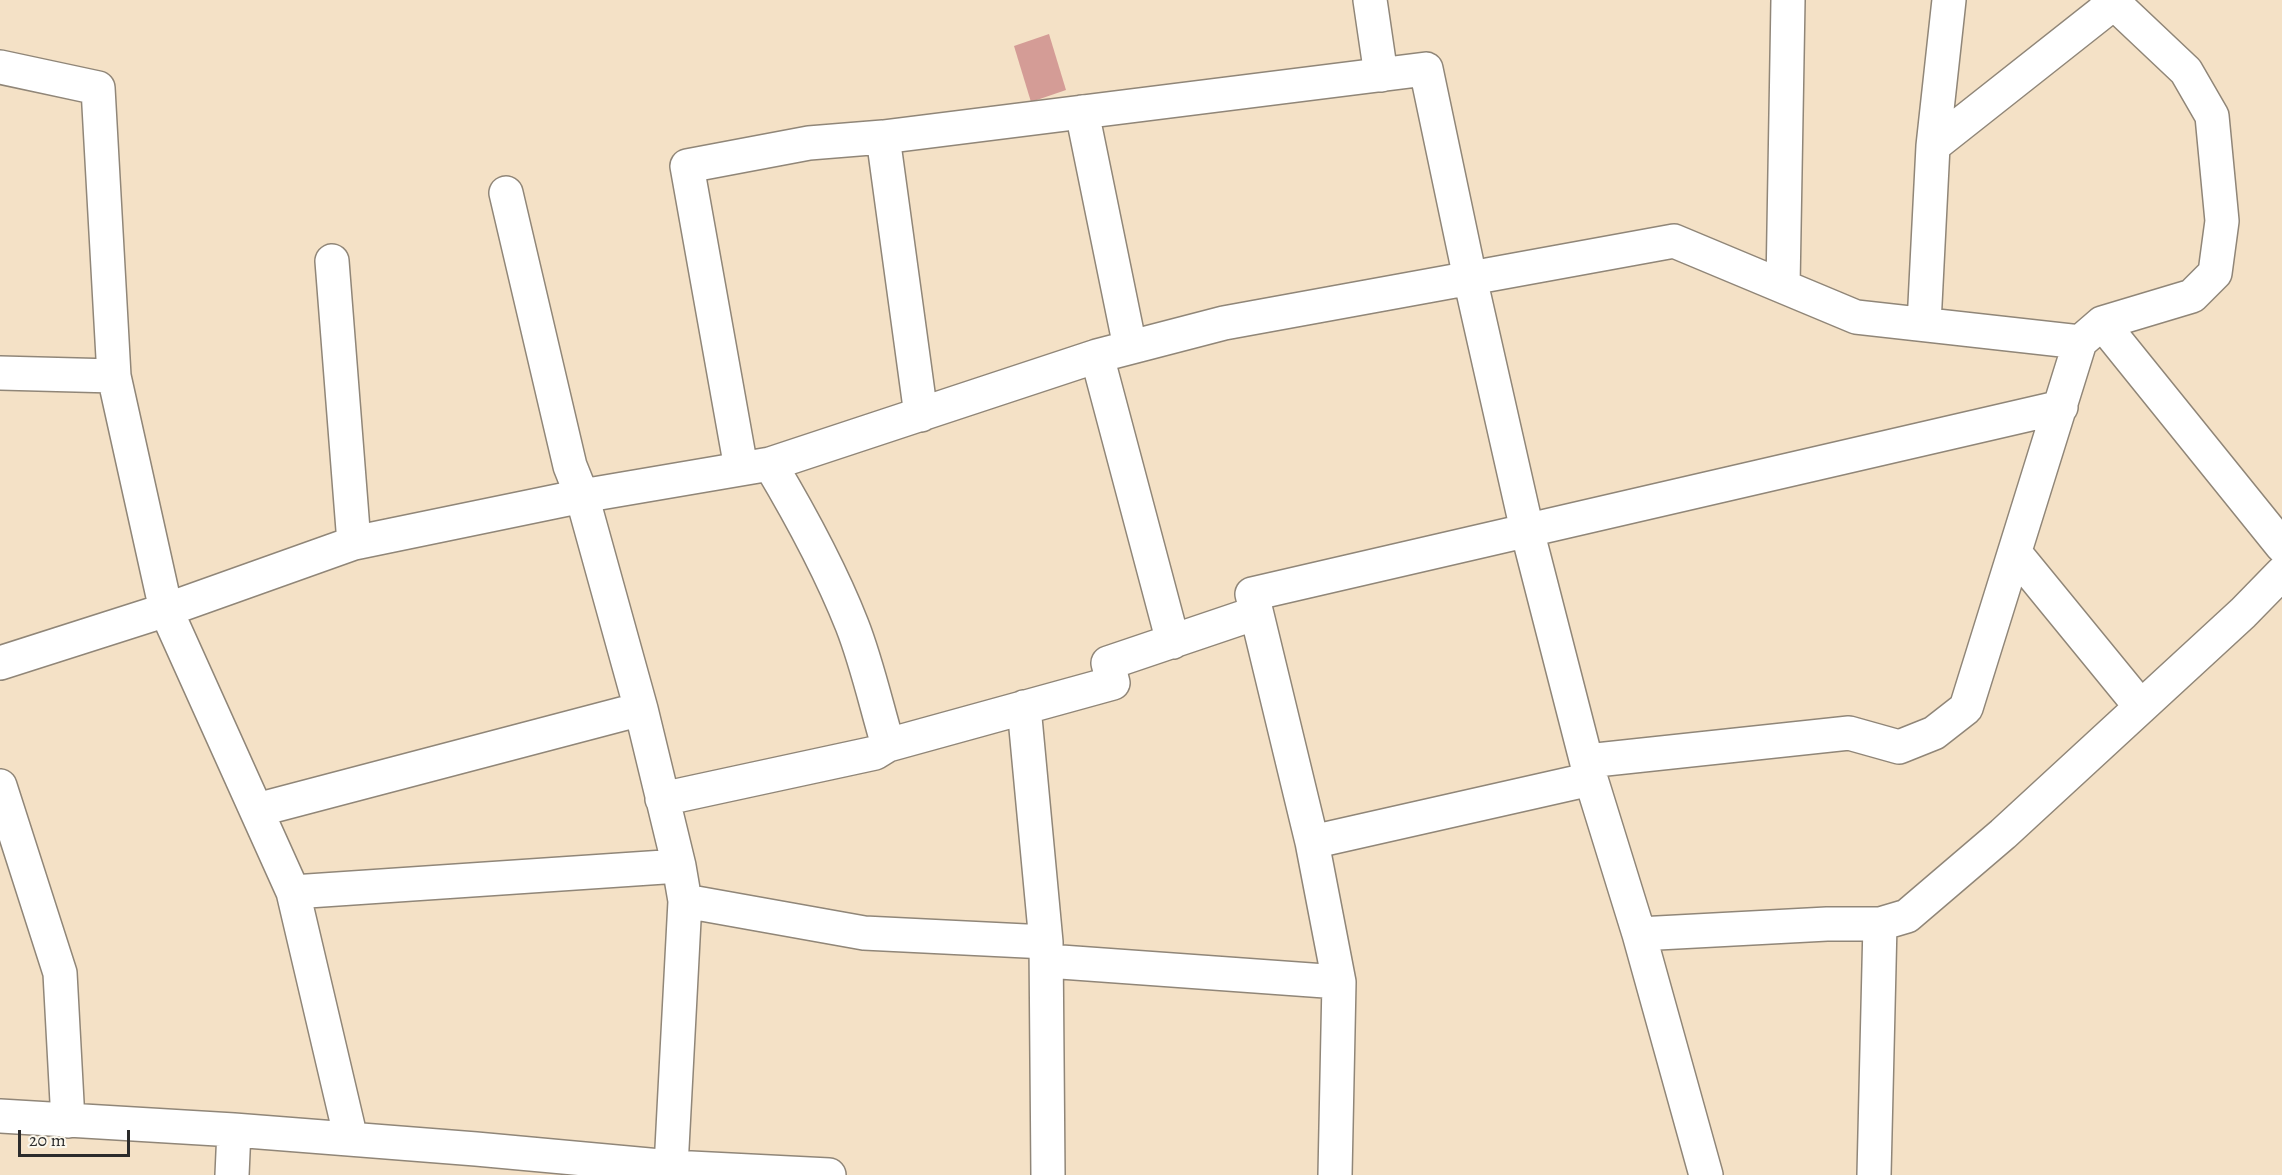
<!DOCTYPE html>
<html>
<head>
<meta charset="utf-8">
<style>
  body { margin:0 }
  #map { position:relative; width:2282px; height:1175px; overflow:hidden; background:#f4e1c6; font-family:Alegreya,serif }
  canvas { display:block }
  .scale { position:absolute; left:18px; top:1130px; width:112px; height:27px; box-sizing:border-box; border:3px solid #2b2b2b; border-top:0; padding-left:8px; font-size:18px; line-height:21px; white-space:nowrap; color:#2b2b2b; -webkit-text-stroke:4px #fbf7ec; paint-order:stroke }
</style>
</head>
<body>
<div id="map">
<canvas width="2282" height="1175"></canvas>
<div class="scale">20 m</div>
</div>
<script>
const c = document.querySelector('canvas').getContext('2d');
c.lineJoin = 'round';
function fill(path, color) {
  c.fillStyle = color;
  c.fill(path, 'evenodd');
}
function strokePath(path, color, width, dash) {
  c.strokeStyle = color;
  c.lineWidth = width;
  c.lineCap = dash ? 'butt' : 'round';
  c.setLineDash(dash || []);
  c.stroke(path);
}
fill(new Path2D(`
  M1049,34L1066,90L1031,102L1014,46Z`), '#d49c96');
const minor = new Path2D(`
  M1370,0L1381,75
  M0,67L98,88L114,376L166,610L293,892L351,1139
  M1082,112L1130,347
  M883,137L921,415
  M1933,146L2114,3
  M506,193L570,466L582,496L641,709L679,866L685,901L671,1167
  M332,261L354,543
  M1783,286L1788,0
  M2102,323L2282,546
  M1924,324L1933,146L1949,0
  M1097,356L1173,642
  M0,373L114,376
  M741,468L687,166L809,143L883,137L1426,69L1470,278L1527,530L1591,779L1639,934L1706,1175
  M2015,553L2141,707
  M0,663L166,610L354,543L582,496L770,464L1097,356L1224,323L1674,241L1856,317L2080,342
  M1024,707L1046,942L1048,1175
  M888,745L1113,683L1108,663L1256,613
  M1587,761L1849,733L1899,747L1934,733L1966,708L2080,342L2102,323L2192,296L2215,273L2222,221L2212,116L2186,71L2114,3L2107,0
  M0,786L60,973L68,1121
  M662,799L875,753L888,745C876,705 867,663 852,625C830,569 801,516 770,464
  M257,810L641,709
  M1312,842L1591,779
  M293,892L679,866
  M685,901L864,933L1046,942
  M1639,934L1827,924H1880L1907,916L2003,834L2243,613L2282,573
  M1047,961L1339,982
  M0,1116L234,1130L476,1149L671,1167L829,1175
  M232,1175L234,1130
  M1335,1175L1339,982L1312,842L1252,594L2061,407
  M1874,1175L1880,924`);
strokePath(minor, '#908678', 36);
strokePath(minor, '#fff', 33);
</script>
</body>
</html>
